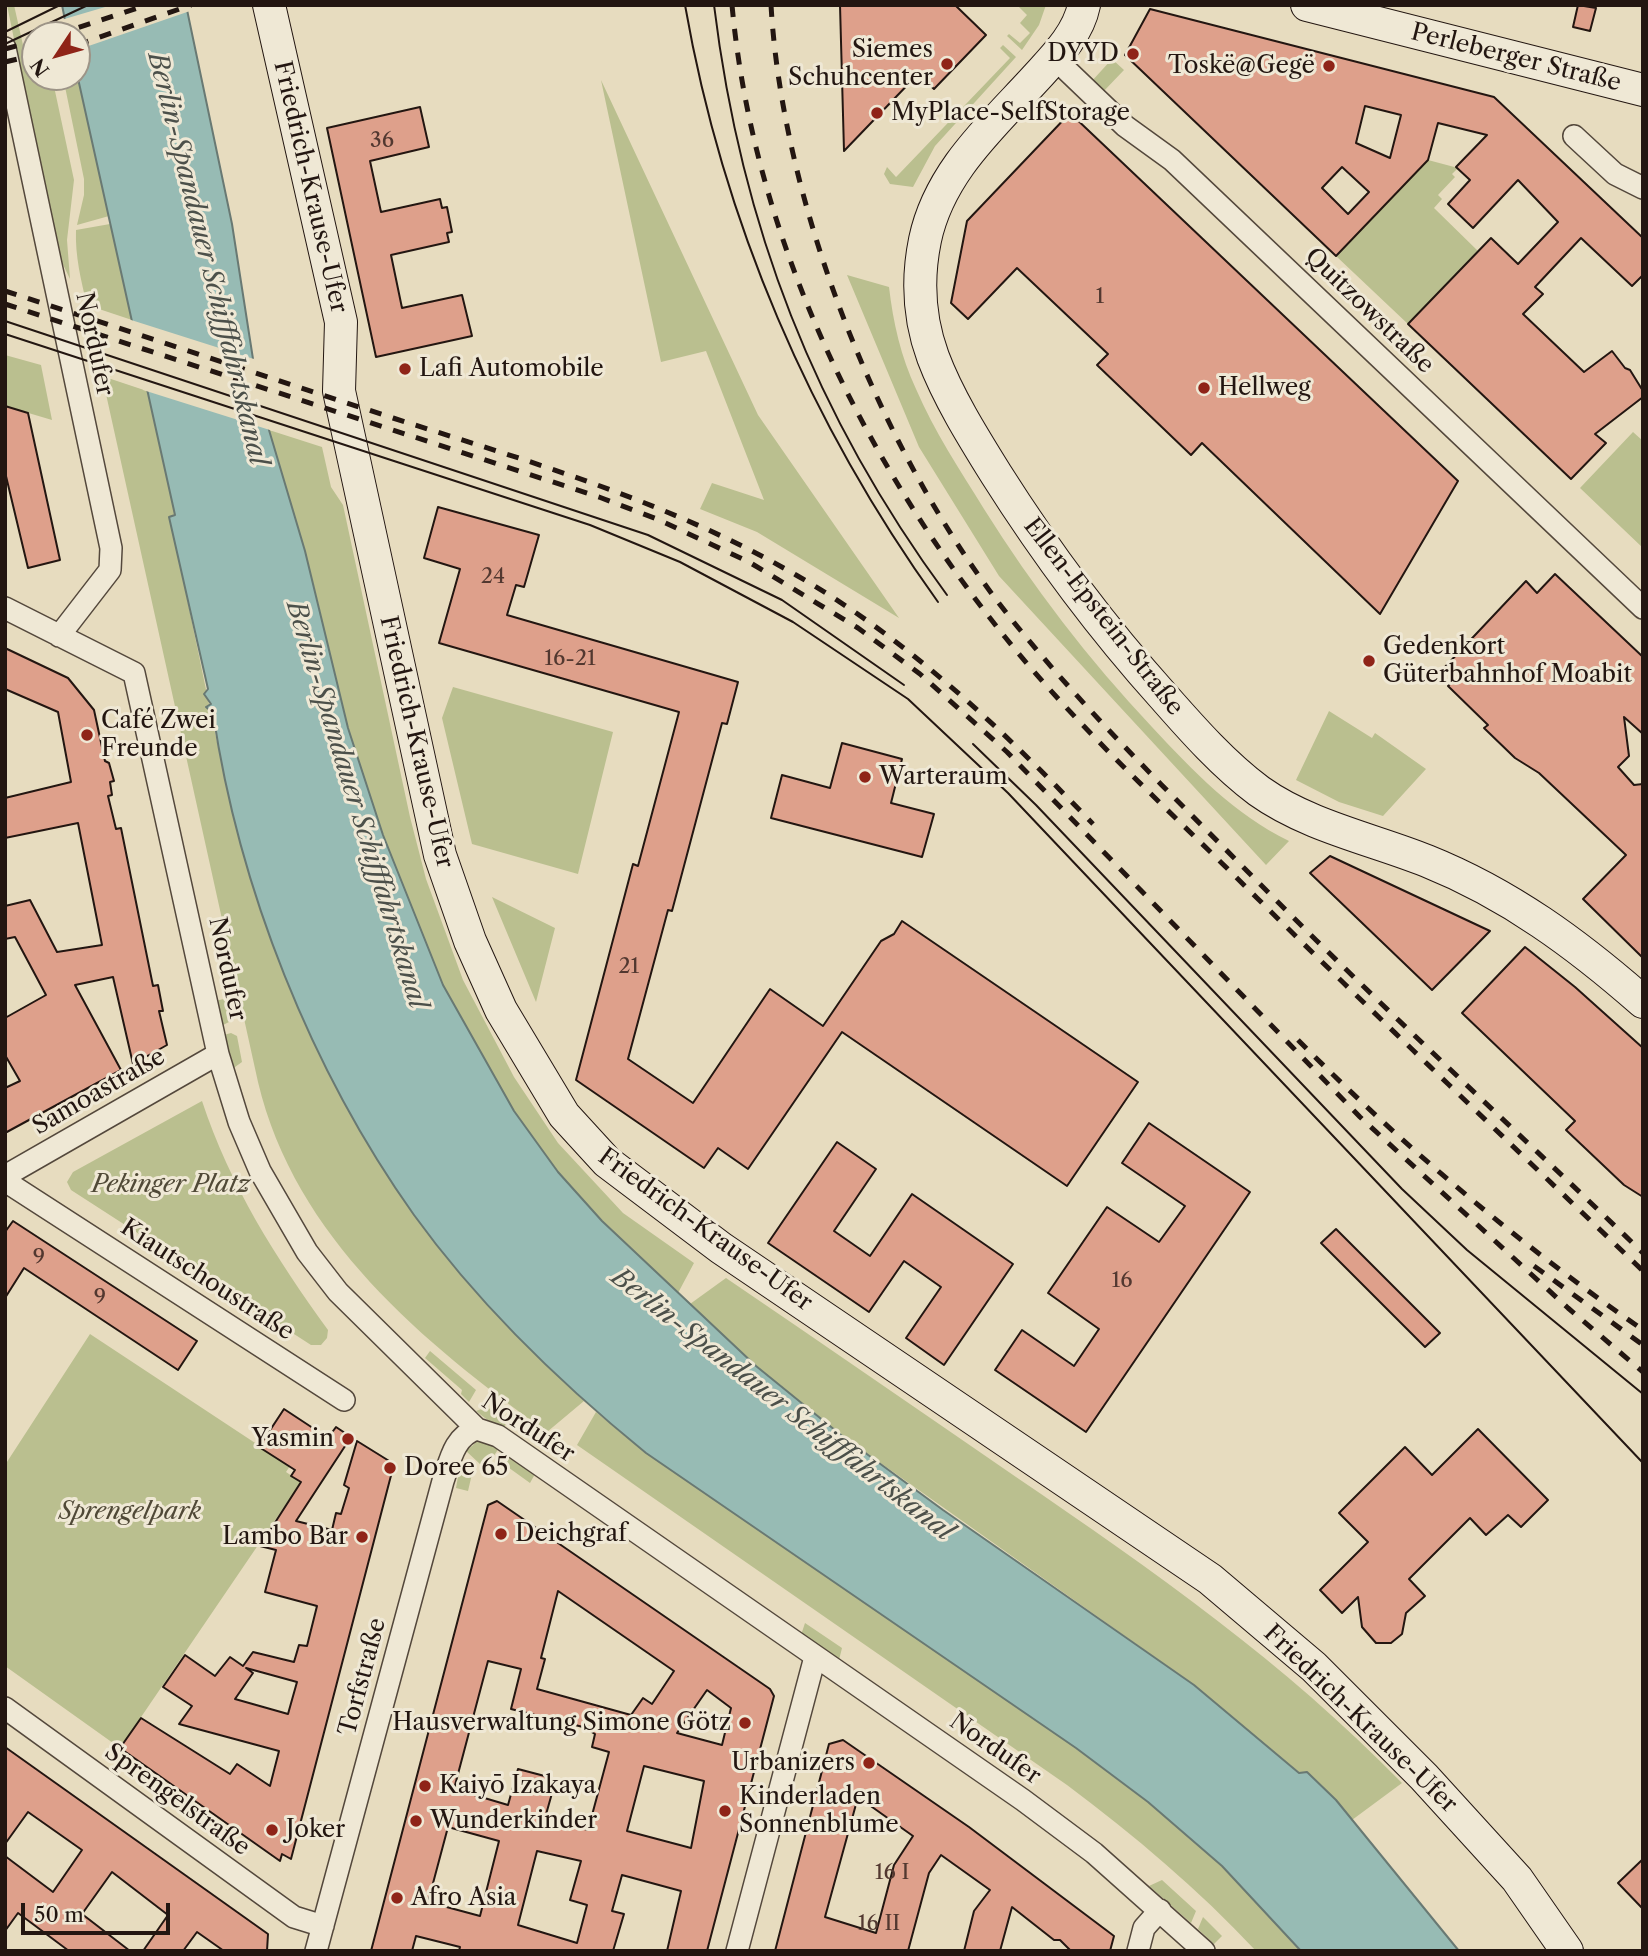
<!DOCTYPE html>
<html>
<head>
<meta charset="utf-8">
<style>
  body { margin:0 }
  #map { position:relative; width:1648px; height:1956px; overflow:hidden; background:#e7dcbf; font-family:"Libre Caslon Text",serif }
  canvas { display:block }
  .frame { position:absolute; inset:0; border:7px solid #231611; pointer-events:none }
  .north { position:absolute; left:21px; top:21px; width:70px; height:70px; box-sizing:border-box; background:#efe8d5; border:2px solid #9d9487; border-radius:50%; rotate:234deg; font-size:19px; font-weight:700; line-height:28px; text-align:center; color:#231611 }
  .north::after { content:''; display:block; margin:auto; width:24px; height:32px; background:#8f2418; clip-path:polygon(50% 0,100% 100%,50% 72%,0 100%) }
  .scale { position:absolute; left:21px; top:1903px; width:149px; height:32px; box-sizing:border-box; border:4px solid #231611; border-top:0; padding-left:9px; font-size:21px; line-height:24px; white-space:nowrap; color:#231611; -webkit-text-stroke:5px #efe8d5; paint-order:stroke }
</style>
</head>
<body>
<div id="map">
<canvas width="1648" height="1956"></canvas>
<div class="frame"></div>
<div class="north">N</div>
<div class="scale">50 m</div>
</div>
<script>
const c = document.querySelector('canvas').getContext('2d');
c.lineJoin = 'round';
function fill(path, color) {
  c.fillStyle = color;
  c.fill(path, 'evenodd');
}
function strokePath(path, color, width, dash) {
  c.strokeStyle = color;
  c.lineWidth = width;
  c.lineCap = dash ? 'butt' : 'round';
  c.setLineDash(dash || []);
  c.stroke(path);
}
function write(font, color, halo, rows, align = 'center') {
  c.font = font + ' "Libre Caslon Text",serif';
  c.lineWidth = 6;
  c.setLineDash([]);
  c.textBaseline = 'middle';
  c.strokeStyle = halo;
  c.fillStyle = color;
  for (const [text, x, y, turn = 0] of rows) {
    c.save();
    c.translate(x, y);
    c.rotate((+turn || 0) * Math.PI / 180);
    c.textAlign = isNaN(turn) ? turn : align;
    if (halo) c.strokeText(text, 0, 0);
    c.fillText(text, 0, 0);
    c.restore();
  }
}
fill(new Path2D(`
  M7,5H14L29,72L35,70V77H52L74,180L67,240L70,279L58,254Z
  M1017,5H1046L1039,25L1022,50L1007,36L1009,34L1020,43L1030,33L1020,23L1027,15Z
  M1003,45L1016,57L935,146L913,187L890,184L884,174L887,167L896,177L899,174L1010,58L1000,48Z
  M1112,59L1124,70L1102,93L1091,82Z
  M77,75L109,216L77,225L84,195V179L63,77Z
  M601,80L758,415L899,618L757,532L700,509L712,483L764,500L706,351L661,362Z
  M1428,160L1458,168L1452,174L1455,177L1438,195L1442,199L1434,208L1479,252L1409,325L1336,256Z
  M110,224L132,320L87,305C81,280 75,256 76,230Z
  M847,275L889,287C893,322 901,357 916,389C934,431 960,470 984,509C1033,587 1088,659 1152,727C1193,771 1234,814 1289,841L1266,865L999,576L919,447Z
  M5,355L41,365L52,420L5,406Z
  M102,376L147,391L175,516L170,517L218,747L252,878L274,942L358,1126L414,1215L444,1253L501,1319L584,1401L547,1432C424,1343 295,1238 258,1082Z
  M269,430L322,447L331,487L343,505L410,817L426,879L463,980L514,1077L558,1143L623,1213L694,1263L678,1293C637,1254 594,1216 558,1173C462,1054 387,874 347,726C332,668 321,609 305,552C294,511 280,471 269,430Z
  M1633,432L1643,441V548L1580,488Z
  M453,687L613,732L578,874L472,844L442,718Z
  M1329,711L1372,738L1375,733L1426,769L1383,816L1339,802L1296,780Z
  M492,897L555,928L536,1002Z
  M228,998L233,1020L219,1027L215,1001Z
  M231,1033L237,1036L242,1062L228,1072L220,1036Z
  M202,1101C230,1186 276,1258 328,1330L327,1338L321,1345H311L71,1190L67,1182L73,1172Z
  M726,1278C823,1344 919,1410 1016,1477C1154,1571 1284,1662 1402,1783L1352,1820L1307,1772L1299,1773L1194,1685L841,1435L756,1366L690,1304Z
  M90,1334L290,1466L286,1472L301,1482L120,1748L5,1666V1465Z
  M430,1351L476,1390L469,1402L461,1394L462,1390L425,1358Z
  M487,1407L506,1420L504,1433L476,1411Z
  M596,1412L646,1453L1076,1748L1148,1802L1222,1866L1301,1951H1256C1198,1889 1135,1836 1067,1785L577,1445Z
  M479,1440L499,1448L491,1460L480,1464L466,1451Z
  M510,1457L535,1474L530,1483L505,1465Z
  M460,1465L472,1474L468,1491L456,1488Z
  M805,1623L842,1648L839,1660L801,1635Z
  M1162,1880L1196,1911L1191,1923L1149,1886Z
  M1203,1917L1222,1936L1214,1944L1198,1929Z`), '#babf8f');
const water = new Path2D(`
  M62,5H186L232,224L253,359L269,430L305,551L348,728L383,835L443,985L514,1111L558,1172L602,1221L756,1366L841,1435L943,1510L1194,1685L1299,1773L1307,1772L1336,1800L1459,1951H1301L1222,1866L1148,1802L1076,1748L646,1453C560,1383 479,1305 414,1215C311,1070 239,889 213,713L206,707L211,704L204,694L208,689L169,517L175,515L77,74V35H68Z`);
fill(water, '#97bbb4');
strokePath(water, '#697973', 2);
fill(new Path2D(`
  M112,5H189L190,11L77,50V35H65L61,20Z
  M128,319L257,360L273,431L143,390Z`), '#e7dcbf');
const building = new Path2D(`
  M840,5H955L986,35L934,89L918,74L844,151Z
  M1578,5L1596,8L1590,31L1573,27Z
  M1150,9L1494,97L1643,238V275L1632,286L1581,238L1535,287L1543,294L1523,314L1584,372L1612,351L1625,368L1630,370L1643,391V397L1595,434L1606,443L1571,479L1408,324L1491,238L1518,264L1558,222L1518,180L1473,228L1448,204L1470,180L1456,167L1487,135L1438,123L1428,160L1336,256L1125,55ZM1365,106L1401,115L1390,158L1356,143ZM1342,167L1369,192L1348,214L1322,188Z
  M420,107L429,147L370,161L381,212L440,199L442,208L447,207L452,232L447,233L449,242L391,255L402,308L462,295L472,336L376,357L327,128Z
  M1070,113L1458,481L1380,614L1202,443L1191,455L1097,365L1108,354L1017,268L968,319L951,303L967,221Z
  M5,406L28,413L60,560L28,568L5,472Z
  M438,507L539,535L524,587L516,585L507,615L738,682L727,724L722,723L672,911L668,910L628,1059L693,1103L770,989L823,1026L881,941L894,934L902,921L1138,1082L1067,1186L842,1032L748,1169L718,1148L704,1168L576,1080L633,864L638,866L679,712L439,643L460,569L424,558Z
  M1555,574L1643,657V734L1624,717L1629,756L1618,767L1634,785L1643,784V958L1583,899L1626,855L1539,773L1515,758L1484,728L1488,725L1448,686L1455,679L1444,668L1526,581L1537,593Z
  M5,648L68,678L94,710L105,761L109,763L114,781L110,782L112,795L108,796L116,829L121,828L153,986L158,985L163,1011H159L167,1045L133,1064L113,977L75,985L121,1070L5,1133V1088L20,1081L5,1055V1018L46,995L15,937L5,939V906L30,900L57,952L102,945L78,823L5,838V798L71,782L58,712L5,689Z
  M842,743L902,759L891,803L934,814L922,857L771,818L782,775L830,788Z
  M1330,856L1490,931L1432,990L1310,873Z
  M1525,947L1575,987L1643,1048V1197L1624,1185L1566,1130L1575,1121L1462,1013Z
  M1149,1123L1250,1192L1086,1432L995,1370L1022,1330L1074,1366L1099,1329L1048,1293L1107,1207L1159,1242L1185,1206L1122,1163Z
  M837,1142L876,1169L834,1231L870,1256L912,1194L1013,1264L944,1365L906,1338L941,1287L904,1261L869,1312L768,1243Z
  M13,1221L197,1341L178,1370L24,1268L5,1298V1232Z
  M1336,1229L1440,1333L1425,1347L1321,1243Z
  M284,1409L328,1438L336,1427L351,1437L296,1521L332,1530L336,1513L341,1514L349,1488L344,1485L357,1441L394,1464L291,1859L282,1854L280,1861L120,1748L141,1718L230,1774L237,1764L270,1786L279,1751L179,1724L192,1706L163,1687L185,1655L215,1676L230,1657L243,1666L253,1652L294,1662L299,1645L307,1646L317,1606L265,1592L276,1550L260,1546L301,1482L291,1476L295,1470L259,1447ZM246,1668L297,1682L288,1714L235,1699L253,1673Z
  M1478,1429L1548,1500L1521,1527L1508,1515L1486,1535L1470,1518L1409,1579L1425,1596L1406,1613L1402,1634L1391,1643H1376L1362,1627L1358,1597L1342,1613L1320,1590L1368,1542L1339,1513L1405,1447L1432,1475Z
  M497,1501L770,1689L774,1696L707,1951H667L681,1891L622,1875L612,1911L624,1914L613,1951H459L460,1947L416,1936L412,1951H371L488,1505ZM558,1591L674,1671L652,1704L643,1698L631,1715L537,1689L545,1659L541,1658ZM488,1661L521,1669L511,1709L583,1727L595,1734L592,1747L609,1752L588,1830L545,1818L556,1779L518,1769L508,1805L454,1789ZM707,1690L731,1708L722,1745L677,1733ZM644,1766L704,1781L691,1848L627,1831ZM448,1827L499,1841L480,1916L428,1902ZM537,1851L581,1861L570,1900L587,1905L577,1943L518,1925Z
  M843,1740L969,1827L1114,1936L1110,1951H1071L1060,1940H1054L1012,1907L1000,1951H964L974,1911L990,1890L941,1855L929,1873L908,1951H775L829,1744ZM858,1797L913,1836L894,1865L876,1933L825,1917Z
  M5,1747L268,1934L267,1951H224L197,1932L183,1951H143L168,1915L112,1872L82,1914L130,1951H69L18,1913L5,1931V1856L53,1892L82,1850L28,1812L5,1844Z
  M1643,1859V1909L1618,1883Z`);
fill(building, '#dea08b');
strokePath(building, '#231611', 2);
const street = new Path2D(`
  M5,48L111,548L110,570L59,636
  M1054,58L1125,126L1172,160L1643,608
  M1574,136L1615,174L1643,188
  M5,608L134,673L218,1054L239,1122L260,1171L307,1252L338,1292L477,1429L498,1436L1023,1800L1094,1853L1204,1951
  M5,1176L218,1054
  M5,1181L344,1400
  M5,1708L294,1917L323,1926
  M316,1951L443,1481C450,1461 454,1436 477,1429
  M737,1951L815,1657
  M1138,1951L1144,1928L1160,1910`);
const secondary = new Path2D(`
  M269,5L341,322L339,391L440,855L470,941L501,1010L564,1115L607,1162L721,1248L1210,1579L1314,1667L1424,1777L1517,1879L1567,1951
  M1084,5C1078,35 1054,58 1034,80C990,128 939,173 925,240C917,279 919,319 933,357C948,397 973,437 996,474C1046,553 1102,628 1164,697C1193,730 1224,765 1259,791C1308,826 1372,839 1427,861C1509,894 1577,944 1643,1002
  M1307,5L1643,90`);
strokePath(street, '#54483c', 24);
strokePath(secondary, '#231611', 34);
strokePath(street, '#efe8d5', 21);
strokePath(secondary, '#efe8d5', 32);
strokePath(new Path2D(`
  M685,5C723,222 810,424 938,602
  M714,5C741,226 815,416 947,595
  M5,32L60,5
  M5,44L88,5
  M5,321L648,535L782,600L904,685
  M5,334L590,525L680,562L793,622L908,699L1008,793L1643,1463
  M973,744L1036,805L1402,1189L1467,1250L1643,1394`), '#231611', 2);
strokePath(new Path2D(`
  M732,5C753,235 862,460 1005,637C1079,729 1168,809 1251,892C1380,1020 1512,1145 1643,1271
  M771,5C783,213 888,471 1021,631C1095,721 1177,800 1258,882C1383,1009 1515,1129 1643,1253
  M56,35L147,5
  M77,45L191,5
  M5,49L35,41
  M5,62L35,55
  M5,291C135,333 264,376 393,418C531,462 670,502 796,575C909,640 1003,730 1093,824
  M5,304L599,497L657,519L749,562L858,628L920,674L1007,752L1360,1117L1568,1308L1643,1372
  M1298,1040C1404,1147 1519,1244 1643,1330
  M1534,1266L1643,1345`), '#231611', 5, [12, 12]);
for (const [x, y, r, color] of [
  [1133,54,7,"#8f2418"],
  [947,64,7,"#8f2418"],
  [1329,66,7,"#8f2418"],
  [877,113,7,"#8f2418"],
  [405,369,7,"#8f2418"],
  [1204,388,7,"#8f2418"],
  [1369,661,7,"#8f2418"],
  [87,735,7,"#8f2418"],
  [865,777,7,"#8f2418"],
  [348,1439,7,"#8f2418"],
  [390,1468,7,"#8f2418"],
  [501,1534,7,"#8f2418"],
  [362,1537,7,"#8f2418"],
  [745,1723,7,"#8f2418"],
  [869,1763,7,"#8f2418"],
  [425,1786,7,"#8f2418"],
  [725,1811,7,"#8f2418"],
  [416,1821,7,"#8f2418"],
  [272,1830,7,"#8f2418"],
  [397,1898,7,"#8f2418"]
]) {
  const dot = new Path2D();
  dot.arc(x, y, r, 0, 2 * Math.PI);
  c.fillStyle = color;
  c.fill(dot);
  strokePath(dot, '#efe8d5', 2.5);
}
write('21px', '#523830', null, [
  ["36",382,141],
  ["1",1100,297],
  ["24",493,577],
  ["16-21",570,659],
  ["21",629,967],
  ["9",39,1258],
  ["16",1122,1281],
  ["9",100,1298],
  ["16 I",892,1873],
  ["16 II",879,1924]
]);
write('24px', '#231611', '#efe8d5', [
  ["Siemes",933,50,"right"],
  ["Schuhcenter",933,78,"right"],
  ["DYYD",1119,54,"right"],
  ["Toskë@Gegë",1315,66,"right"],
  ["MyPlace-SelfStorage",891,113],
  ["Lafi Automobile",419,369],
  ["Hellweg",1218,388],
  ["Gedenkort",1383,647],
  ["Güterbahnhof Moabit",1383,675],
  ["Café Zwei",101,721],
  ["Freunde",101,749],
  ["Warteraum",879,777],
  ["Yasmin",334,1439,"right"],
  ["Doree 65",404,1468],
  ["Deichgraf",515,1534],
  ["Lambo Bar",348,1537,"right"],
  ["Hausverwaltung Simone Götz",731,1723,"right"],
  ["Urbanizers",855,1763,"right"],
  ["Kaiyō Izakaya",439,1786],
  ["Kinderladen",739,1797],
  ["Sonnenblume",739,1825],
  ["Wunderkinder",430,1821],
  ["Joker",286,1830],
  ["Afro Asia",411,1898]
], 'left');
write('24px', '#231611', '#efe8d5', [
  ["Perleberger Straße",1516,58,14],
  ["Friedrich-Krause-Ufer",310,187,77],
  ["Quitzowstraße",1369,311,44],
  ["Nordufer",94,344,78],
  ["Ellen-Epstein-Straße",1103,617,52],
  ["Friedrich-Krause-Ufer",416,742,77],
  ["Nordufer",227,969,78],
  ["Samoastraße",99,1092,-30],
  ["Friedrich-Krause-Ufer",705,1230,36],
  ["Kiautschoustraße",207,1280,33],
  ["Nordufer",528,1428,33],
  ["Torfstraße",363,1677,-75],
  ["Friedrich-Krause-Ufer",1360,1719,44],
  ["Nordufer",995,1749,35],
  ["Sprengelstraße",177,1800,36]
]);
write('italic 24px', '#504937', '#efe8d5', [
  ["Pekinger Platz",171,1185],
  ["Sprengelpark",130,1512]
]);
write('italic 26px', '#4c504a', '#efe8d5', [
  ["Berlin-Spandauer Schifffahrtskanal",207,259,76],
  ["Berlin-Spandauer Schifffahrtskanal",356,805,73],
  ["Berlin-Spandauer Schifffahrtskanal",782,1405,38]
]);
</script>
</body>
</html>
